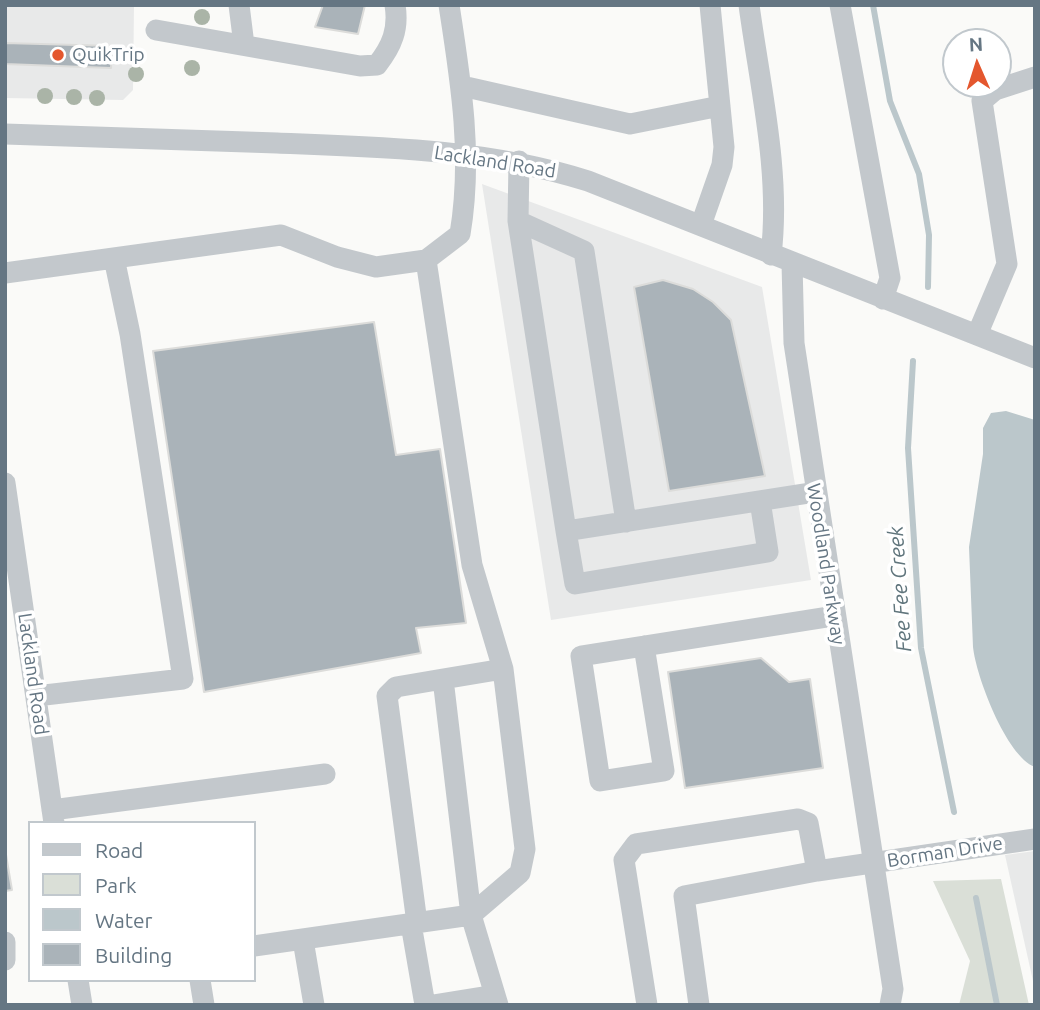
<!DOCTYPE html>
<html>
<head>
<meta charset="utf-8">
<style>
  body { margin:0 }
  #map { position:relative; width:1040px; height:1010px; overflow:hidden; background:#fafaf8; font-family:Ubuntu,sans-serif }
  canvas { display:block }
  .frame { position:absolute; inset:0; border:7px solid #657683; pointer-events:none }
  .legend { position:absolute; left:28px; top:821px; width:228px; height:161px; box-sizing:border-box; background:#fff; border:2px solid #c1c8cd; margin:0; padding:9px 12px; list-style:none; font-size:21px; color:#657683 }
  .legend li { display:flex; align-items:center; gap:14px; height:35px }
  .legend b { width:35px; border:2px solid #c1c8cd }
  .north { position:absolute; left:942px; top:28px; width:70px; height:70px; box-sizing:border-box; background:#fff; border:2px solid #c1c8cd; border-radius:50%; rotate:357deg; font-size:19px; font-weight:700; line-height:28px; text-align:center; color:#657683 }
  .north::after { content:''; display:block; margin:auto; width:24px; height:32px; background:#e4572e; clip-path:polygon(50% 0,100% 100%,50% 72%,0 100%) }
</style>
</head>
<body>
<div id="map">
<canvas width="1040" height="1010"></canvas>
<div class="frame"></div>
<ul class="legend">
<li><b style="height:9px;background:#c3c8cc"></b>Road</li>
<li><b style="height:19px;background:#dadfd7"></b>Park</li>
<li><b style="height:19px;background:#bbc7cb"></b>Water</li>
<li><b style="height:19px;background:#aab3b9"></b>Building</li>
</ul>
<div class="north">N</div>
</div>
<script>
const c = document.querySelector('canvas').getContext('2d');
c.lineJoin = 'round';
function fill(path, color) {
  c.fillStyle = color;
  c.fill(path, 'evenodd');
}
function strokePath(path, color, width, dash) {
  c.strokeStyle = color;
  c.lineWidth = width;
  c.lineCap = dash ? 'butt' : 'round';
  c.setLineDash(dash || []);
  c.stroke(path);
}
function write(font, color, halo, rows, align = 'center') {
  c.font = font + ' Ubuntu,sans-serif';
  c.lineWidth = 7;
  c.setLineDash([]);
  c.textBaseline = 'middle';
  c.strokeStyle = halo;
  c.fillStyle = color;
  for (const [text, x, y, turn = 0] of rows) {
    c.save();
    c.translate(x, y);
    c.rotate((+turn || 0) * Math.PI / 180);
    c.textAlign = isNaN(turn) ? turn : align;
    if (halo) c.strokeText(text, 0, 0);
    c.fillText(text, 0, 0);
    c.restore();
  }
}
fill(new Path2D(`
  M5,5H134L133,90L123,100L5,98Z
  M482,184L762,287L811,580L551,620Z
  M1035,851V990L1005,855Z`), '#e8e9e9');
fill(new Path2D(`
  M1001,879L1029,1005H959L970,961L933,881Z`), '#dadfd7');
fill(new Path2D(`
  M1006,411L1035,420V767C1006,756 976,676 973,647L969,547L983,454V428L991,413Z`), '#bbc7cb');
strokePath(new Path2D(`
  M873,5L890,101L919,174L929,235L928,287
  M913,361L908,448L921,648L954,812
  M976,898L997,1005`), '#bbc7cb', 6);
const building = new Path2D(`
  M323,5H365L358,34L315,27Z
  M5,43L112,46L111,68L5,64Z
  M663,280L693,289L713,302L731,320L765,476L669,491L634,287Z
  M374,322L396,455L440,449L466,623L416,628L421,653L204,692L153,351Z
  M761,658L789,682L810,679L823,768L685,788L668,672Z
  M5,849L12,890L5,891Z`);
fill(building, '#aab3b9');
strokePath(building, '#dcdcda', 2);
strokePath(new Path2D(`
  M239,5L244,45
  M749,5C760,87 781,173 771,255
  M840,5L890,278L883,299
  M156,30L360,66L377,65C392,46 399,29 395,5
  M462,86L630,124L720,106
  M5,134C96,137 186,140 277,143C382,147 487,149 588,181L1035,358
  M519,161L518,221L566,531L816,492
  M518,221L584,251L626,522
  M701,225L722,165L724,147L710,5
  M792,263L794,343L893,989L890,1005
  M5,273L281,235L337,257L376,267L426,260
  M977,335L1007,264L982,101L995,90L1035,77
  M5,483L54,823
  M566,531L575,584L768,552L760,501
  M644,646L664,771L600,781L581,656L834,616
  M36,696L183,679L130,334L114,258
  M52,810L325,774
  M417,923L387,696L396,687L443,679
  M411,924L425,1005
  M303,940L314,1005
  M5,942V960
  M254,946L471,915L443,679L503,669L472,565L426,260L460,234C473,157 461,82 449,5
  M78,980L82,1005
  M200,980L204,1005
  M433,1005L495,995
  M498,1005L471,915L520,873L525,849L503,669
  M647,1005L624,860L636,844L798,819L808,823L817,871L1035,839
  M699,1005L684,896L817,871`), '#c3c8cc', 21);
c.fillStyle = '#aab4a7';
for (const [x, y] of [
  [202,17],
  [192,68],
  [136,74],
  [45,96],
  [74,97],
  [97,98]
]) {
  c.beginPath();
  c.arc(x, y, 8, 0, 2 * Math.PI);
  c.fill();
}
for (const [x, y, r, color] of [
  [58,55,7,"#e4572e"]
]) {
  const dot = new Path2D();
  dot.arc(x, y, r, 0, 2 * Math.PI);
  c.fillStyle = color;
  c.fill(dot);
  strokePath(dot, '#fff', 2.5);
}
write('19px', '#657683', '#fff', [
  ["QuikTrip",72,55]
], 'left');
write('19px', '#657683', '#fff', [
  ["Lackland Road",495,162,9],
  ["Woodland Parkway",826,564,81],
  ["Lackland Road",33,674,82],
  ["Borman Drive",945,852,-9]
]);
write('italic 21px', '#60757c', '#fff', [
  ["Fee Fee Creek",900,589,-94]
]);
</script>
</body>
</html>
